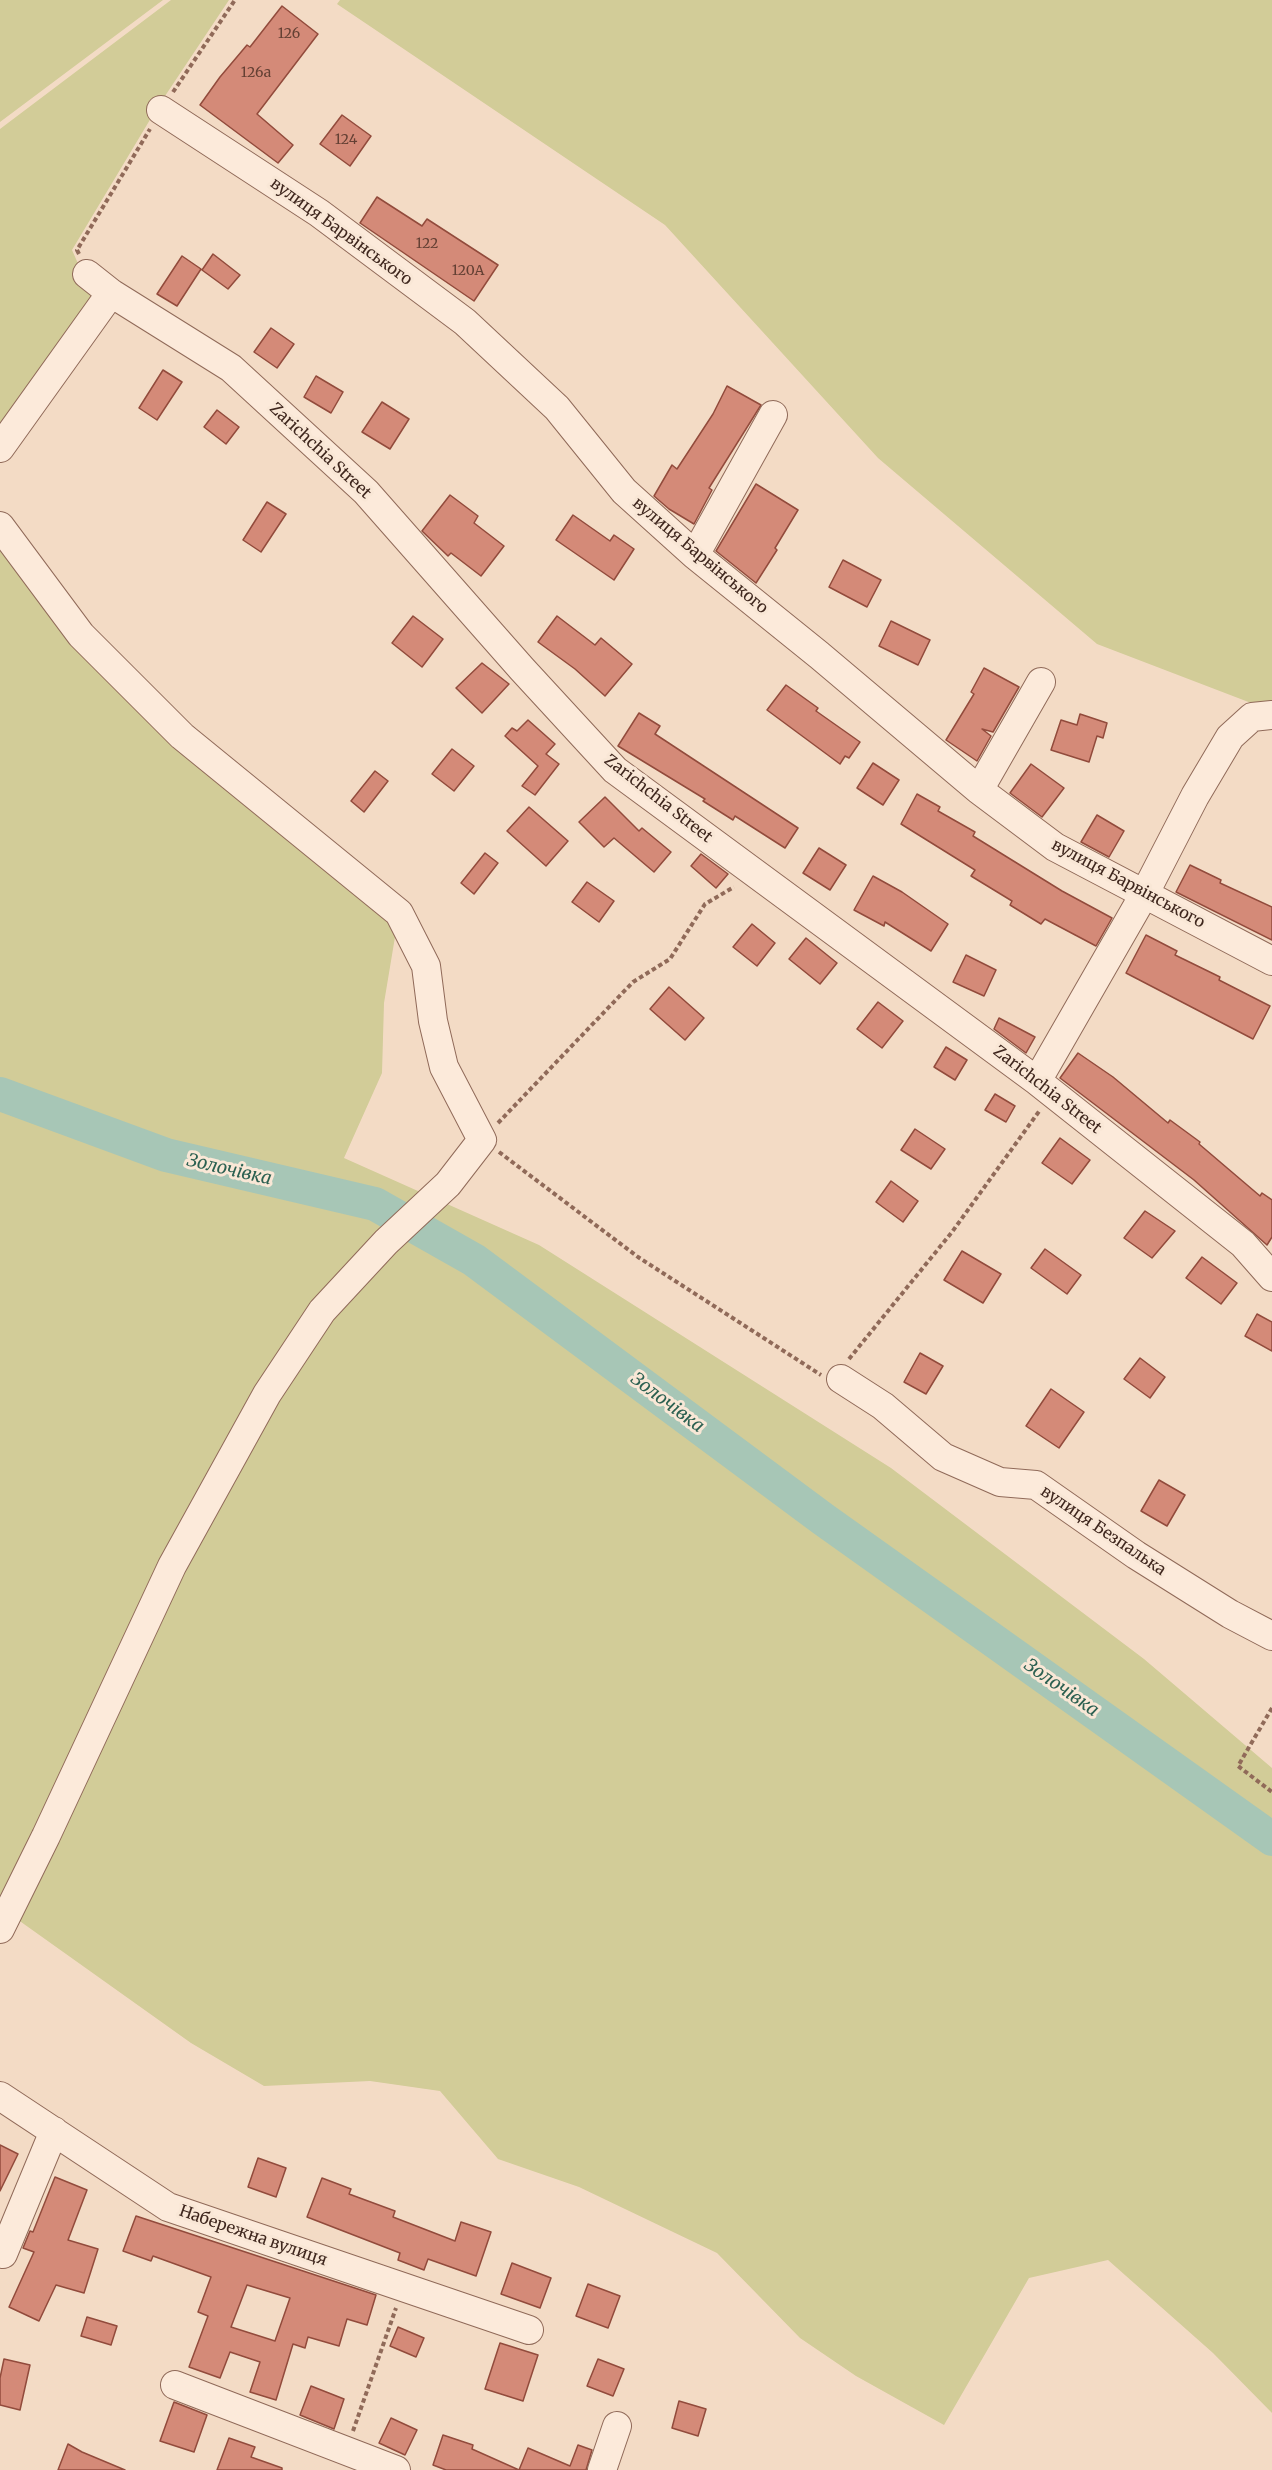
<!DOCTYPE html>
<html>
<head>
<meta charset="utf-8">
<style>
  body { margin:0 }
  canvas { display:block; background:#f3dbc5 }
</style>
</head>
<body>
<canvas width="1272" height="2470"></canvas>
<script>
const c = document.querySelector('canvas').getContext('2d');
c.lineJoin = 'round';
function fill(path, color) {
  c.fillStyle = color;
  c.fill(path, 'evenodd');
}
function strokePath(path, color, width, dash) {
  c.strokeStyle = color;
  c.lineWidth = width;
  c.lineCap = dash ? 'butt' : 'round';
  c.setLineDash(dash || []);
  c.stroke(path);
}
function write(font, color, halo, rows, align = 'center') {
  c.font = font + ' Merriweather,serif';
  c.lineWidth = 6;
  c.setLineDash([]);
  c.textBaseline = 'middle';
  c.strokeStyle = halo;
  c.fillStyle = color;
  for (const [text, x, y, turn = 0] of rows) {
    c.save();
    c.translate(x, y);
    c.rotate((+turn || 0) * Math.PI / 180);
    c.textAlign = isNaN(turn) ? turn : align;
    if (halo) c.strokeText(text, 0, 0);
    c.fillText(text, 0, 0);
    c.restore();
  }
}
fill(new Path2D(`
  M0,0H163L0,122Z
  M171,0H229L157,108L72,250L84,277L105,294L0,440V129Z
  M340,0H1272V711L1097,644L878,458L665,225L337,4Z
  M0,526L81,635L399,913L384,1003L382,1073L344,1158L539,1245L891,1468L1144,1659L1272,1768V2413L1213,2353L1108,2260L1029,2278L944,2425L856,2376L800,2338L717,2253L579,2187L498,2159L440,2091L370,2081L264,2086L191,2043L0,1907Z`), '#d2cc98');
strokePath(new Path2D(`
  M0,1094L166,1155L375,1204L474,1260L823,1519L1272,1839`), '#a7c6b6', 34);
const building = new Path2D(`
  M282,6L318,34L257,114L293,145L278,163L200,105L220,77L247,45L250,47Z
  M342,115L371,136L350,166L320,144Z
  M377,197L422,226L427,219L498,265L474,301L360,223Z
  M213,254L240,275L228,289L202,270Z
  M182,256L201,269L177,306L157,294Z
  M271,328L294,344L277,368L254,352Z
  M163,370L182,382L157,420L139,408Z
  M316,376L343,392L331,413L304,397Z
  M727,386L761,405L709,488L712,490L694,524L669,509L654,496L672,465L677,469L713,414Z
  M382,402L409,419L390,449L362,432Z
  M217,410L239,427L226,444L204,427Z
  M756,484L798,510L775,548L777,550L756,583L716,551Z
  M450,495L478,516L474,523L504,546L481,576L451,553L448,556L422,531Z
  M267,502L286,514L261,552L243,540Z
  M573,515L610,541L614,535L634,549L614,580L556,540Z
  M843,560L881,580L867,607L829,587Z
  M413,616L443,639L422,667L392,643Z
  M557,616L595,645L601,638L632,664L605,696L575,669L538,642Z
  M891,621L930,640L918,665L879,646Z
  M482,663L509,684L482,713L456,688Z
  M984,668L1019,687L993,732L982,729L991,736L977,761L946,740L974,694L971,692Z
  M786,685L818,708L816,711L860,742L849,758L845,756L840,764L767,710Z
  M639,713L660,726L655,734L798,828L785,848L735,816L733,820L703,801L705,799L618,746Z
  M1080,714L1107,723L1103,738L1097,736L1089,762L1051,750L1061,720L1077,725Z
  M528,720L555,744L546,754L559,764L535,795L522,786L538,766L505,736L512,728L517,731Z
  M452,749L474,766L454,791L432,774Z
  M873,763L899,780L883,805L857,788Z
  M1031,764L1064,788L1042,817L1010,793Z
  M375,771L388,781L364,812L351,801Z
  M917,794L940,807L938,811L975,832L973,836L1062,891L1112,918L1096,946L1045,919L1041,924L1010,905L1012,901L971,876L975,870L901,824Z
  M605,797L639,831L642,828L671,852L654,872L614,838L604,847L579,822Z
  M529,807L568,841L546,866L507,831Z
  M1097,815L1124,831L1109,857L1081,842Z
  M819,848L846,865L830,890L803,873Z
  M485,853L498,863L474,894L461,883Z
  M701,854L728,874L716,888L691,866Z
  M1190,865L1221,880L1220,883L1272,907V940L1176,892Z
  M873,876L902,892L948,924L931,951L885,922L884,926L854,910Z
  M587,882L614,901L599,922L572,902Z
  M752,924L775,943L757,966L733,947Z
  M1146,935L1177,951L1175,955L1220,977L1219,980L1270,1006L1253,1039L1126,973Z
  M806,938L837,963L820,984L789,959Z
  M966,955L996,970L984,996L953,982Z
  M669,987L704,1018L685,1040L650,1009Z
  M878,1002L903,1021L882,1048L857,1029Z
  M999,1018L1035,1037L1026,1053L994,1029Z
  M946,1047L967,1060L955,1080L934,1067Z
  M1078,1053L1113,1077L1168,1123L1170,1120L1200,1142L1199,1144L1260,1196L1262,1193L1272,1200V1237L1267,1245L1194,1180L1060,1078Z
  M995,1094L1015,1106L1006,1122L985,1110Z
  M915,1129L945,1149L931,1169L901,1150Z
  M1060,1138L1090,1160L1072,1184L1042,1163Z
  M891,1181L918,1201L903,1222L876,1202Z
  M1145,1211L1175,1231L1152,1258L1124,1238Z
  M1045,1249L1081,1275L1067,1294L1031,1268Z
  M962,1251L1001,1274L983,1303L944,1280Z
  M1202,1257L1237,1283L1221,1304L1186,1278Z
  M1257,1314L1272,1322V1351L1245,1336Z
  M920,1353L943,1366L926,1394L904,1382Z
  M1140,1358L1165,1377L1150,1398L1124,1379Z
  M1051,1389L1084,1412L1059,1448L1026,1426Z
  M1159,1480L1185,1495L1167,1526L1141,1511Z
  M0,2145L18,2154L0,2191Z
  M258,2158L286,2168L276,2197L248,2187Z
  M55,2177L87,2190L68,2240L98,2249L84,2293L56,2285L39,2321L9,2307L34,2252L23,2248L30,2231L33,2232Z
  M322,2178L351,2189L349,2194L395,2211L393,2217L455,2241L461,2222L491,2232L476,2276L428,2259L424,2270L398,2260L400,2253L307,2217Z
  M136,2216L376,2295L367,2325L347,2319L339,2346L308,2337L305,2348L293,2344L276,2400L250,2392L260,2362L230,2352L220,2378L189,2367L208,2316L198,2312L211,2277L153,2256L151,2261L123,2251ZM247,2285L290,2298L275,2341L231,2327Z
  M512,2263L551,2278L540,2308L501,2294Z
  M588,2284L620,2296L608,2328L576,2316Z
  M87,2317L117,2326L111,2345L81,2336Z
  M398,2327L424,2338L416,2357L390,2346Z
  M500,2343L538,2355L523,2401L485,2389Z
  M4,2359L30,2365L20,2410L0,2405V2378Z
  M598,2359L624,2369L613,2396L587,2386Z
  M311,2386L344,2399L334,2429L300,2415Z
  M679,2401L706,2409L698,2436L672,2428Z
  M174,2402L207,2415L194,2452L160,2441Z
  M391,2418L417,2430L405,2455L379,2443Z
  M443,2435L473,2445L472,2449L519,2470L528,2448L570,2466L578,2445L592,2450L586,2470H446L433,2465Z
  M229,2438L255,2447L251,2457L282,2468V2470H217Z
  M68,2444L82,2452L125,2470H58Z`);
fill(building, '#d48a78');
strokePath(building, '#924b3c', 1.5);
const minor = new Path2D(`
  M161,110L319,213L465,322L557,408L624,491L695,555L819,655L979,790L1055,847L1272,961
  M87,274L111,293L231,368L366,492L522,669L615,770L1037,1081L1243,1244L1272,1277
  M0,448L111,293
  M0,526L81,635L182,736L399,913L426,966L433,1021L444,1067L482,1140L448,1184L386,1242L322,1311L267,1394L172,1566L46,1836L0,1929
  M695,555L773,415
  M979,790L1041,682
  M1037,1081L1145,893L1195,796L1230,737L1252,717L1272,715
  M841,1379L883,1406L943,1457L1000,1482L1036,1485L1136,1555L1230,1614L1272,1636
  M0,2096L168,2207L529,2330
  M3,2254L54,2131
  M175,2385L396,2470
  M602,2470L617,2426`);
strokePath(minor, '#906a59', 30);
strokePath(new Path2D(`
  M173,92L235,0
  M79,254L77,250L150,129
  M498,1123L633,982L670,959L705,904L734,887
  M499,1152L638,1257L821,1375
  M849,1359L952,1232L1040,1110
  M1272,1708L1238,1766L1272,1792
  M353,2431L396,2308`), '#906a59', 4, [4.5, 3]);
strokePath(minor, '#fceada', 28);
write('14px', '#644034', null, [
  ["126",289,34],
  ["126а",256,73],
  ["124",346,140],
  ["122",427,244],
  ["120А",468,271]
]);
write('16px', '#3f271e', '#f9e7d6', [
  ["вулиця Барвінського",341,232,36],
  ["Zarichchia Street",320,451,43],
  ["вулиця Барвінського",700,556,40],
  ["Zarichchia Street",658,799,38],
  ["вулиця Барвінського",1128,884,28],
  ["Zarichchia Street",1047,1090,38],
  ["вулиця Безпалька",1103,1531,34],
  ["Набережна вулиця",253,2236,19]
]);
write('italic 18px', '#2c6051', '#f9e7d6', [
  ["Золочівка",229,1170,13],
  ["Золочівка",667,1403,37],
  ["Золочівка",1061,1688,35]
]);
</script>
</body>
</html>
